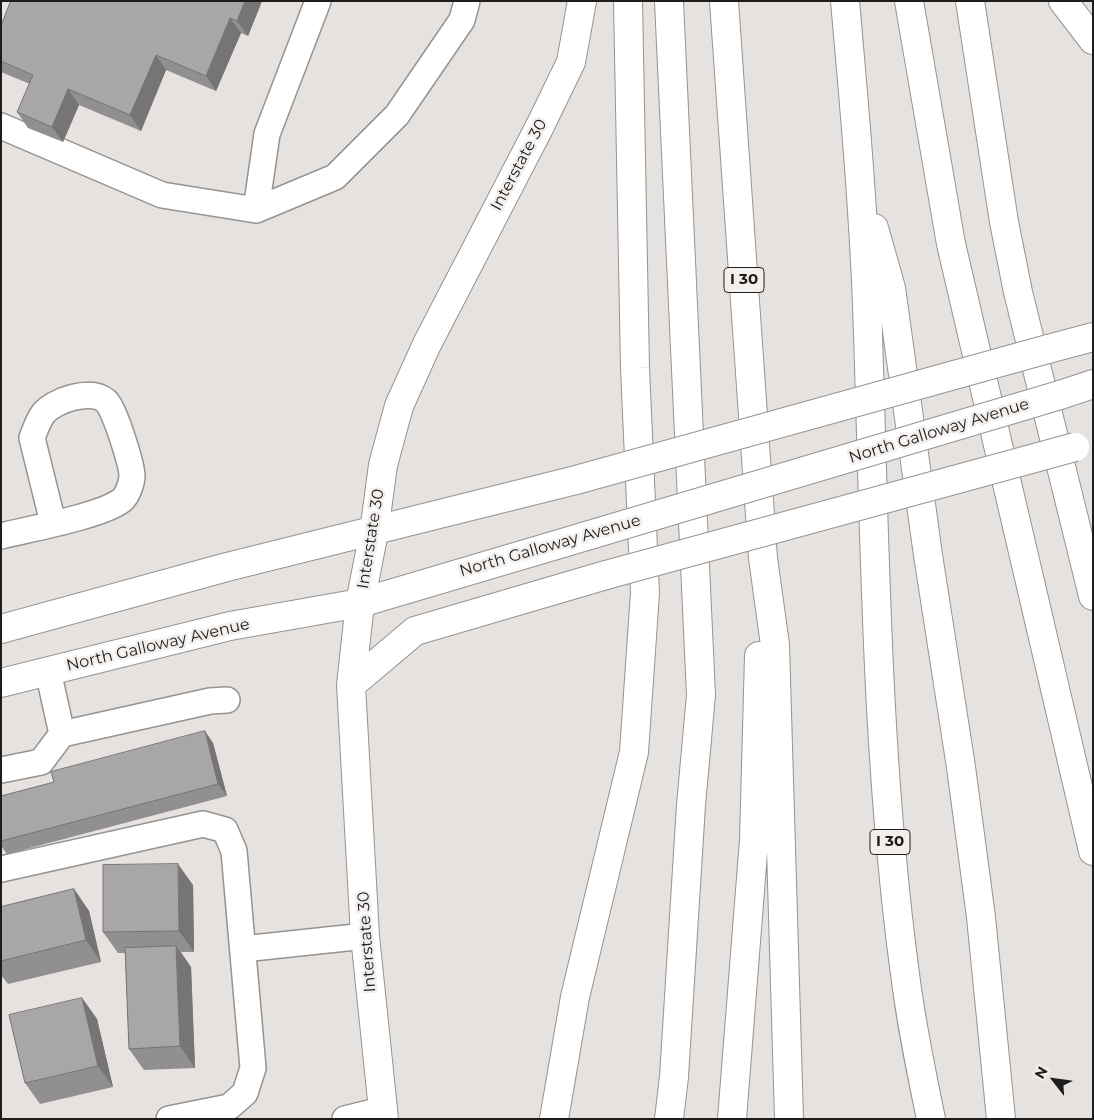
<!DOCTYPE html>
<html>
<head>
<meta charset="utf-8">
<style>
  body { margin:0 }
  #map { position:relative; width:1094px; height:1120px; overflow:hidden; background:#e5e2e0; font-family:Montserrat,sans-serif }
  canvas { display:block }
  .frame { position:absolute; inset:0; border:2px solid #1e1d1c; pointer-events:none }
  .north { position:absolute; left:1029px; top:1055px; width:50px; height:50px; -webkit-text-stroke:4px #f2efed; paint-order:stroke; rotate:300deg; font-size:14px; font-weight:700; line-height:20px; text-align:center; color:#1e1d1c }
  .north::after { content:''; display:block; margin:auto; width:18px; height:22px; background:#1e1d1c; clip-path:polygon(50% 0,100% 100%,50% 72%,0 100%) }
</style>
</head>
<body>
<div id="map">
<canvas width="1094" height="1120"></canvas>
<div class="frame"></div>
<div class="north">N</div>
</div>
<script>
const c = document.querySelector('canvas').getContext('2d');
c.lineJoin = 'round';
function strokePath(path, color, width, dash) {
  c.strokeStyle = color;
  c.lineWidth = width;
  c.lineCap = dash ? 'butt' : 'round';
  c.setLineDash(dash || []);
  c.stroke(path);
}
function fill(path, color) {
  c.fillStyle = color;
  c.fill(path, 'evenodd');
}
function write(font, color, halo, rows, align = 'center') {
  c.font = font + ' Montserrat,sans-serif';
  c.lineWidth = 5;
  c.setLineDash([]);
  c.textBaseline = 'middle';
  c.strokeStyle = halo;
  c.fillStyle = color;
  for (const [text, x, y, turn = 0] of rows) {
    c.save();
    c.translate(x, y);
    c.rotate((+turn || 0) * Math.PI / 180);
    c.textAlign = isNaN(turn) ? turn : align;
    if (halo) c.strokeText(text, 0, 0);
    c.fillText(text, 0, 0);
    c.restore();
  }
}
const minor = new Path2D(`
  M1,126L162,195L256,210L335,177L397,115L462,20L467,1
  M256,210L267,134L318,1
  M1,536C29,529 102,516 122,500C127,496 132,483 132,476C132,465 114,407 106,401C91,388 54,400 43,414C38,421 35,430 32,438L53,523
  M48,671L62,734
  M1,770L41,762L62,734L210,701L227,700
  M1,869L203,824L225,830L234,851L253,1068L245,1093L229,1107L169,1119
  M243,949L365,936
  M345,1119L381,1110`);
const major = new Path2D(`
  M970,1L1004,222L1018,292L1093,596
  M1063,1L1093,40
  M1048,349L1093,337
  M1060,395L1093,384
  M1,629L227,567L576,480
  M1,683L230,626L360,603L583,537
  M351,685L415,631L606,575
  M384,1119L365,936L351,685L360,603L374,532L383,465L399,406L427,344L540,126L571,62L582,1
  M554,1119L575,997L634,752L645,593L635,368L628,1`);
const highway = new Path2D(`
  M669,1L701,695L691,805L674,1077L669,1119
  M724,1L763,558L775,645L789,1119
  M845,1C854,102 863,203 867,305C875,529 875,752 905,974C911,1023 921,1071 931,1119
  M909,1L951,244L1093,851
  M874,228L891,288L928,555L961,767L981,917L1001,1119
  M732,1119L754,840L759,656`);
strokePath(minor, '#969391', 28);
strokePath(major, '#969391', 30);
strokePath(highway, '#969391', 30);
strokePath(minor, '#fff', 25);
strokePath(major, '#fff', 28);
strokePath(highway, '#fff', 28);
const majorBridge = new Path2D(`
  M576,480L1048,349
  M583,537L1060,395
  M606,575L1075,447`);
strokePath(majorBridge, '#969391', 30, []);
strokePath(majorBridge, '#fff', 28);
fill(new Path2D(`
  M11,1H262L248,36L241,33L216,91L166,70L141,131L79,105L63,142L28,128L17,112L30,84L1,72V26Z
  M213,743L227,796L7,854L1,846V796Z
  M193,885L194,952H181L191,967L195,1068L144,1070L129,1049L125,953H118L103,932Z
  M74,889L89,911L101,962L8,984L1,975V907Z
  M82,998L97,1019L113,1087L40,1104L25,1083Z`), '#918f90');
fill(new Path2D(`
  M245,1H262L248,36L237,21Z
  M230,18L241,33L216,91L206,76Z
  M156,55L166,70L141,131L130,115Z
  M68,89L79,105L63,142L52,127Z
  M205,731L213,743L227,796L218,784Z
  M178,864L193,885L194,952L179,931Z
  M74,889L89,911L101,962L86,940Z
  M176,946L191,967L195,1068L180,1046Z
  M82,998L97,1019L113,1087L98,1066Z`), '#767475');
const building = new Path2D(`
  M11,1H245L237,21L230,18L206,76L156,55L130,115L68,89L52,127L17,112L33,75L1,61V26Z
  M205,731L218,784L1,841V796L54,782L51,772Z
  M178,864L179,931L103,932V865Z
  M74,889L86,940L1,961V907Z
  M176,946L180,1046L129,1049L125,948Z
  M82,998L98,1066L25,1083L9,1015Z`);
fill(building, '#a9a6a7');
strokePath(building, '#767475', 1);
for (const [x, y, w] of [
  [744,280,40],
  [890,842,40]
]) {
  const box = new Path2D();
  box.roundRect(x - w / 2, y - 12.5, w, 25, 4);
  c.fillStyle = '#f2efed';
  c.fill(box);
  strokePath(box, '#1e1d1c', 1);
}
write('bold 15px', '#1e1d1c', null, [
  ["I 30",744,280],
  ["I 30",890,842]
]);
write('16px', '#1e1d1c', '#f2efed', [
  ["Interstate 30",519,165,-62],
  ["North Galloway Avenue",939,431,-17],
  ["Interstate 30",371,539,-81],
  ["North Galloway Avenue",550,546,-16],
  ["North Galloway Avenue",158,645,-13],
  ["Interstate 30",367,942,-94]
]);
</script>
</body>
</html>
